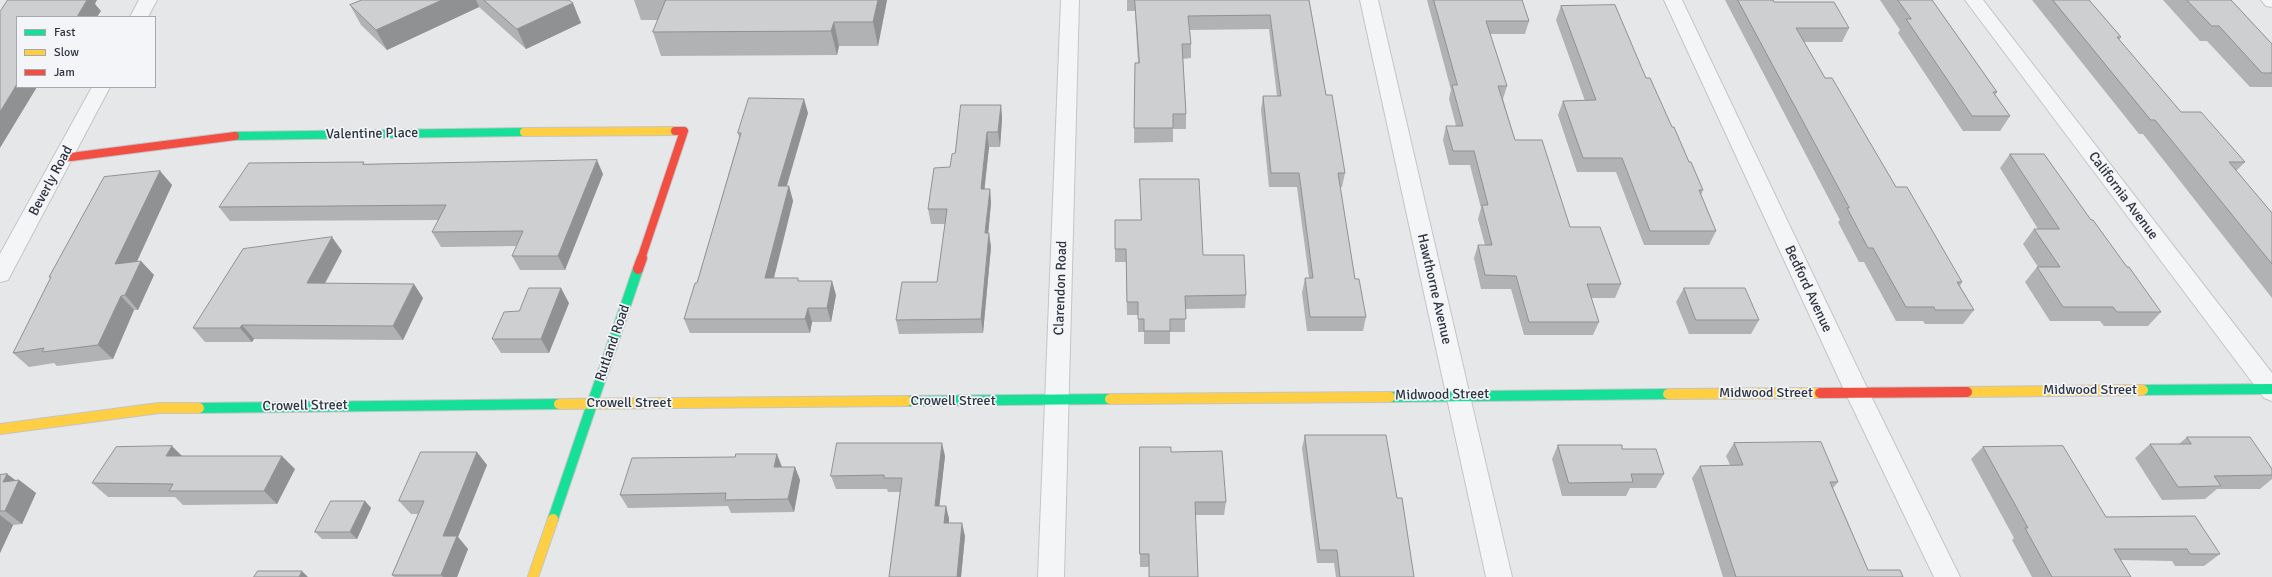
<!DOCTYPE html>
<html>
<head>
<meta charset="utf-8">
<style>
  body { margin:0 }
  #map { position:relative; width:2272px; height:577px; overflow:hidden; background:#e5e7e9; font-family:Signika,sans-serif }
  canvas { display:block }
  .legend { position:absolute; left:16px; top:16px; width:140px; height:72px; box-sizing:border-box; background:#f4f5f8; border:1px solid #a4a8af; margin:0; padding:5px 7px; list-style:none; font-size:12px; color:#2d3541 }
  .legend li { display:flex; align-items:center; gap:8px; height:20px }
  .legend b { width:20px; border:1px solid #a4a8af }
</style>
</head>
<body>
<div id="map">
<canvas width="2272" height="577"></canvas>
<ul class="legend">
<li><b style="height:5px;background:#16e098"></b>Fast</li>
<li><b style="height:5px;background:#ffcf43"></b>Slow</li>
<li><b style="height:5px;background:#f24e42"></b>Jam</li>
</ul>
</div>
<script>
const c = document.querySelector('canvas').getContext('2d');
c.lineJoin = 'round';
function strokePath(path, color, width, dash) {
  c.strokeStyle = color;
  c.lineWidth = width;
  c.lineCap = dash ? 'butt' : 'round';
  c.setLineDash(dash || []);
  c.stroke(path);
}
function fill(path, color) {
  c.fillStyle = color;
  c.fill(path, 'evenodd');
}
function write(font, color, halo, rows, align = 'center') {
  c.font = font + ' Signika,sans-serif';
  c.lineWidth = 3.5;
  c.setLineDash([]);
  c.textBaseline = 'middle';
  c.strokeStyle = halo;
  c.fillStyle = color;
  for (const [text, x, y, turn = 0] of rows) {
    c.save();
    c.translate(x, y);
    c.rotate((+turn || 0) * Math.PI / 180);
    c.textAlign = isNaN(turn) ? turn : align;
    if (halo) c.strokeText(text, 0, 0);
    c.fillText(text, 0, 0);
    c.restore();
  }
}
const street = new Path2D(`
  M139,0H157L148,17H130Z
  M1061,0H1079L1064,577H1038Z
  M1360,0H1378L1512,577H1486Z
  M1664,0H1682L1869,392L1960,577H1934L1845,392Z
  M1965,0H1983L2272,373V401L2264,398Z
  M2261,0H2272V7L2266,6Z
  M92,87H110L8,280L0,282V254Z`);
const fastFar1 = new Path2D(`
  M235,136L524,132`);
const fast = new Path2D(`
  M2143,390L2272,389
  M1390,397L1668,394
  M907,401L1110,399
  M199,408L559,404
  M553,519L638,269`);
const slowFar1 = new Path2D(`
  M524,132L675,131`);
const slow = new Path2D(`
  M1967,392L2143,390
  M1668,394L1820,393
  M1110,399L1390,397
  M559,404L907,401
  M0,429L159,408H199
  M533,577L553,519`);
const jamFar1 = new Path2D(`
  M63,158L235,136
  M641,259L684,131H675`);
const jam = new Path2D(`
  M638,269L642,258
  M1820,393L1967,392`);
strokePath(street, '#c3c5c7', 2);
strokePath(fastFar1, '#c3c5c7', 10);
strokePath(fast, '#c3c5c7', 12);
strokePath(slowFar1, '#c3c5c7', 10);
strokePath(slow, '#c3c5c7', 12);
strokePath(jamFar1, '#c3c5c7', 10);
strokePath(jam, '#c3c5c7', 12);
fill(street, '#f4f5f6');
strokePath(fastFar1, '#16e098', 8);
strokePath(fast, '#16e098', 10);
strokePath(slowFar1, '#ffcf43', 8);
strokePath(slow, '#ffcf43', 10);
strokePath(jamFar1, '#f24e42', 8);
strokePath(jam, '#f24e42', 10);
fill(new Path2D(`
  M362,0H569L581,23L526,49L479,7L387,50L361,25L350,5Z
  M634,0H887L878,46H839L837,55L661,56L653,32L658,20H641Z
  M1127,0H1309L1326,95L1345,173L1342,187H1340L1355,279L1366,317L1363,331H1307L1302,293L1305,278H1309L1297,187H1269L1261,110L1263,96H1277L1269,29L1190,30L1191,44V58L1183,59L1186,114V129H1173V142L1134,143L1135,63H1138L1135,11H1127Z
  M1427,0H1522L1529,21L1525,34H1490L1507,86L1503,99L1515,140L1570,227L1621,284L1615,298H1591L1599,322L1593,335H1524L1511,289H1481L1474,258L1478,245H1485L1478,219L1481,208L1470,165H1449L1443,140L1446,126H1456L1449,99L1451,90Z
  M1725,0H1773L1774,2L1849,28L1842,42H1804L1825,78L1896,187L1962,282L1960,286L1974,310L1963,324H1925L1923,321H1896L1864,262H1859L1838,222L1840,220Z
  M1880,0H1932L1997,92L1995,95L2010,116L2000,131H1963L1898,33L1900,30Z
  M2032,0H2089L2121,37L2119,40L2181,112L2245,162L2236,171L2272,213V298L2143,134H2139Z
  M2163,0H2231L2272,44V87H2250L2207,41H2200Z
  M1561,6L1646,78L1672,127L1703,190L1701,195L1716,231L1709,245H1644L1616,172H1577L1558,115L1563,101H1585L1556,20Z
  M1001,105L1002,119L1000,147H989L984,189H990L991,203L988,233L991,247L983,333L899,334L896,320L937,282L945,224H931L928,209L950,167L955,153Z
  M808,113L787,186H789L793,201L774,278L799,281L836,295L831,322H812L810,333H690L684,319L697,283L739,138L738,133Z
  M2010,154L2091,220L2161,312L2148,326H2104L2100,321H2050L2025,282L2037,267H2038L2023,244L2034,229H2038L2000,168Z
  M366,164L603,174L565,270H520L512,256L517,246L441,247L432,232L439,220L230,221L219,207Z
  M160,171L172,185L136,262L154,275L138,310H134L113,359L57,366L54,363L29,367L13,353L51,278L49,277Z
  M1115,220L1203,255L1246,295L1245,308L1185,309V332H1170V344H1144V332H1138V315H1127L1126,262H1115Z
  M342,251L325,284L423,298L403,340L254,339L252,342H205L193,328Z
  M1684,288L1759,320L1751,334H1689L1676,302Z
  M569,303L549,353H501L492,339L519,311Z
  M1305,435L1397,498L1414,577H1336L1334,563H1317L1302,448Z
  M2187,437L2272,469V479L2260,489H2217L2205,499L2162,500L2135,458L2150,444H2179Z
  M1734,443L1838,482L1833,488L1868,570L1903,577H1723L1692,478L1700,466L1730,465L1726,456Z
  M1558,445L1622,449L1664,474L1656,488H1630L1626,496H1562L1552,459Z
  M1140,447L1171,452L1226,502L1224,515H1196L1148,567H1140Z
  M1983,447L2106,517L2220,554L2204,566H2175L2172,561L2121,560L2131,577H2032L2012,540L2014,538L1971,459Z
  M182,456L295,469L277,504L183,505L175,497H108L92,483Z
  M945,456L939,506H946L949,519V523L965,536L961,577H889L900,492H888L887,489H836L831,476Z
  M487,465L458,537L468,549L457,577H394L392,575L418,514H411L399,501Z
  M782,467H795L800,480L794,512L731,513L728,506L628,508L620,495Z
  M7,474L16,481L19,480L36,493L22,524L13,525L0,553V475Z
  M365,501L371,508L357,539H322L315,532Z`), '#b0b2b4');
fill(new Path2D(`
  M81,0H97L95,4L101,11L97,17H77Z
  M442,0H476L479,7L387,50L376,30Z
  M878,0H887L878,46L873,22Z
  M573,3L581,23L526,49L517,29Z
  M834,22L839,46L837,55L831,31Z
  M17,84V87H37L0,148V112Z
  M804,99L808,113L782,201L778,186Z
  M1001,105L1002,119L1000,147L998,132Z
  M987,132L989,147L983,203L981,189Z
  M597,160L603,174L565,270L558,256Z
  M160,171L172,185L129,279L115,264Z
  M789,186L793,201L770,293L765,278Z
  M990,189L991,203L987,247L985,233Z
  M989,233L991,247L983,333L981,319Z
  M332,237L342,251L317,297L307,283Z
  M141,261L154,275L138,310L125,295Z
  M832,281L836,295L831,322L827,308Z
  M414,284L423,298L403,340L393,326Z
  M561,288L569,303L549,353L541,339Z
  M121,296L134,310L113,359L98,345Z
  M808,308L812,322L810,333L805,319Z
  M242,325L254,339L252,342L240,328Z
  M942,443L945,456L938,519L935,506Z
  M172,446L186,460L166,456Z
  M477,452L487,465L458,537L468,549L457,577H443L441,575L443,536Z
  M777,454L782,467H774Z
  M282,456L295,469L277,504L264,491Z
  M795,467L800,480L794,512L788,499Z
  M7,474L18,482L19,480L36,493L22,524L5,511L3,482Z
  M365,501L371,508L357,539L350,532Z
  M946,506L949,519L947,536L944,523Z
  M0,515L13,525L0,553Z
  M962,523L965,536L961,577H957Z
  M302,571L308,577H299Z`), '#909192');
const building = new Path2D(`
  M8,0H87L77,17H17V84L0,112V12Z
  M362,0H442L376,30L350,5Z
  M484,0H569L573,3L517,29Z
  M666,0H878L873,22H834L831,31L653,32Z
  M1135,0H1309L1326,95H1332L1345,173H1338L1355,279H1359L1366,317H1310L1305,278H1313L1299,173H1271L1263,96H1281L1270,15L1188,16L1191,44H1182L1186,114H1173V128H1134L1135,63H1139Z
  M1434,0H1522L1529,21H1486L1507,86H1498L1515,140H1542L1570,227H1600L1621,284H1587L1599,322H1529L1516,276L1485,275L1478,245H1492L1482,205H1488L1474,151H1453L1446,126H1463L1452,85H1457Z
  M1738,0H1773L1774,2H1834L1849,28H1796L1825,78H1832L1896,187H1907L1962,282H1957L1974,310H1935L1934,307H1906L1873,248H1868L1847,208H1849Z
  M1898,0H1932L1997,92H1993L2010,116H1972L1906,19H1911Z
  M2053,0H2089L2121,37H2117L2181,112H2201L2245,162H2229L2272,213V264L2155,120H2151Z
  M2187,0H2231L2272,44V73H2262L2219,26H2212Z
  M1615,5L1646,78H1650L1672,127H1674L1689,162H1691L1703,190H1699L1716,231H1650L1622,158H1583L1563,101L1596,100L1561,6Z
  M749,98L804,99L778,186H789L765,278H798V281H832L827,308H808L805,319H684L695,283H697L741,133H738Z
  M961,105H1001L998,132H987L981,189H990L985,233H989L981,319L896,320L902,282H937L947,209H928L934,168L950,167L952,154L955,153Z
  M2010,154H2044L2091,220H2093L2127,267H2129L2161,312H2117L2113,307H2063L2037,267H2060L2034,229H2059Z
  M597,160L558,256H512L523,231L432,232L446,205L219,207L249,163L364,162L363,164Z
  M160,171L115,264L141,261L125,295L121,296L98,345L42,352L44,348L13,353L51,277H49L104,177Z
  M1140,179H1199L1203,255H1244L1246,295L1185,296L1186,319H1170V331H1144V319H1138V302H1127L1126,249H1115V220H1141Z
  M332,237L307,283L414,284L393,326L242,325L240,328H193L243,249Z
  M529,288H561L541,339H492L504,312L519,311Z
  M1684,288H1745L1759,320H1696Z
  M1305,435H1386L1397,498H1402L1414,577H1340L1337,550H1320Z
  M2187,437H2250L2272,469V475L2214,476L2221,486L2178,487L2150,444H2191Z
  M1821,442L1838,482H1830L1868,570H1900L1903,577H1736L1700,466L1743,465L1734,443Z
  M837,443H942L935,506H946L944,523H962L957,577H889L902,478H884V475L831,476Z
  M1558,445H1622V449H1656L1664,474H1631L1633,482L1569,483Z
  M172,446L166,456H282L264,491H169L173,484L92,483L116,447Z
  M2063,446L2106,517L2195,516L2220,554H2190L2187,549H2114L2131,577H2052L2025,528H2028L1983,447Z
  M1140,447H1171V452L1222,451L1226,502H1195L1198,577H1149V554H1140Z
  M421,452H477L443,536H457L441,575H392L424,501H399Z
  M736,454H777L774,467H795L788,499L725,500L726,493L620,495L632,458L735,457Z
  M7,474L3,482L19,480L5,511H0V475Z
  M331,501H365L350,532H315Z
  M258,571H302L299,577H254Z`);
fill(building, '#cdcfd1');
strokePath(building, '#909192', 1);
write('14px', '#2d3541', '#f4f5f8', [
  ["Valentine Place",372,134,-1],
  ["Beverly Road",51,181,-62],
  ["California Avenue",2123,196,53],
  ["Clarendon Road",1061,288,-88],
  ["Hawthorne Avenue",1434,289,77],
  ["Bedford Avenue",1808,289,65],
  ["Rutland Road",613,343,-71],
  ["Midwood Street",2090,390],
  ["Midwood Street",1766,393],
  ["Midwood Street",1442,395,-1],
  ["Crowell Street",953,401],
  ["Crowell Street",629,403],
  ["Crowell Street",305,406,-1]
]);
</script>
</body>
</html>
